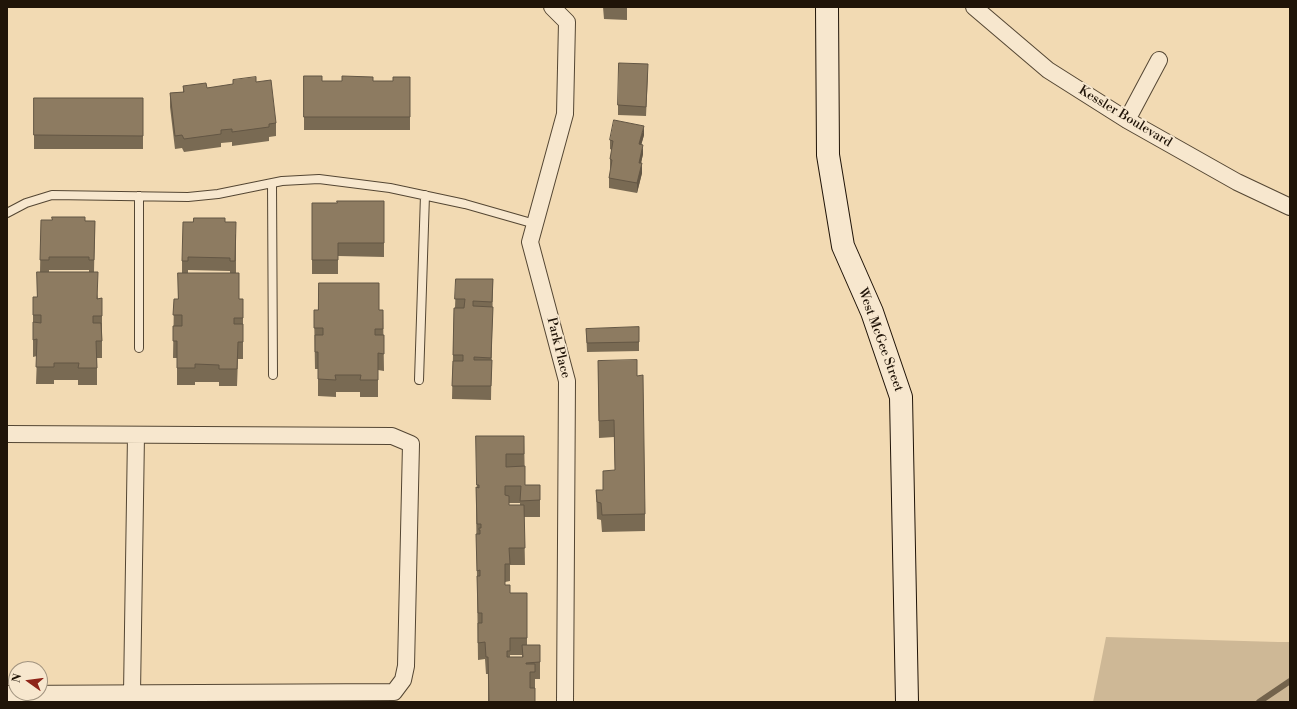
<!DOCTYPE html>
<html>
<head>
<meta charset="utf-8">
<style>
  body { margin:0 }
  #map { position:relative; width:1297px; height:709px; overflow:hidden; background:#f2dab3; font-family:"Libre Bodoni",serif }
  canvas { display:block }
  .frame { position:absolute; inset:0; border:8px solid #201408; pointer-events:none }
  .north { position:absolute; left:8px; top:661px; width:40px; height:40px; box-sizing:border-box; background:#f7e7ce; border:1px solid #a1937f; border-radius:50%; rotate:284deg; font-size:11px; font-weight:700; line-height:16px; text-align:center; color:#201408 }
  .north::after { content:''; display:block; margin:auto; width:14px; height:18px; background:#8f2418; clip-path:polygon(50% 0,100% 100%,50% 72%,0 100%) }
</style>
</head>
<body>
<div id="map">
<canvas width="1297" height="709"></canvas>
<div class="frame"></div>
<div class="north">N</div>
</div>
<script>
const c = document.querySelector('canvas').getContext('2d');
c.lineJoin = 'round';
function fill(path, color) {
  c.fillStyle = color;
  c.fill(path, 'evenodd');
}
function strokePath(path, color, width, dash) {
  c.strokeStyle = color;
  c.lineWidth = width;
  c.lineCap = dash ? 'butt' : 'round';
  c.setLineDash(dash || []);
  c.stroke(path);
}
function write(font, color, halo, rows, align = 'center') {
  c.font = font + ' "Libre Bodoni",serif';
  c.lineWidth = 4;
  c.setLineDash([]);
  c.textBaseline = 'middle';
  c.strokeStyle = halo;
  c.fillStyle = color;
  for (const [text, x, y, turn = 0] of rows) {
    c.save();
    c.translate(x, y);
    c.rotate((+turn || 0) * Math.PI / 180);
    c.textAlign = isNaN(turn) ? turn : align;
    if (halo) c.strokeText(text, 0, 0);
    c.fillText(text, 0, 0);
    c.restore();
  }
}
fill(new Path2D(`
  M1106,637L1278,642H1290V702H1093Z`), '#ceb896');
strokePath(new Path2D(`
  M1259,702L1290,681`), '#73634c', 6);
const lane = new Path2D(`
  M272,183L273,375
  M139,196V348
  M7,213L26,203L52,195L188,197L218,194L282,181L319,179L390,188L465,204L535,224
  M419,380L425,195`);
const street = new Path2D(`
  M552,7L567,22L565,114L530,242L567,381L565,702
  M974,7L1048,70L1127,120L1237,182L1290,207
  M1127,120L1159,60
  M7,434L392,436L411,444L406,666L403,680L394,692L7,694
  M132,693L136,435`);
const secondary = new Path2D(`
  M827,7L828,155L843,246L872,312L901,397L907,702`);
strokePath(lane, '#544633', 10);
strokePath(street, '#544633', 18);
strokePath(secondary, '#201408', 24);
strokePath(lane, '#f7e7ce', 8);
strokePath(street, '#f7e7ce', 16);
strokePath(secondary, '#f7e7ce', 22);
fill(new Path2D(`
  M603,7H627V20L604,19Z
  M648,73L646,116L618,115V105Z
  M304,76L322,81H393L410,77V130H304Z
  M256,82L276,123V136L269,137V141L232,146V142L221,143V147L184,152L182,148L175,149L170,107V93L183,92V86L207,88Z
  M34,98H143V149H34Z
  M644,135L641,145L643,154L641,163L642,173L637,193L609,188V178L611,169L610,168V159L612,150L610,149V140Z
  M384,201V257L338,256V274H312V203H337Z
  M41,220L95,221L94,272L98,299L102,298V358H97V385H78V380H54V384H36L37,356L33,357V297H37L40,272ZM49,270H89V272H49Z
  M193,222H225L236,235V273L239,299H243V359H238L237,386H219V382H195V385H177V358H173L174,299H178L182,273V261ZM188,270L230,271V273H188Z
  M456,279H493L491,400L452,399L454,308H455Z
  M314,310H383L384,371L378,370V397H360V392H336V397L318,396V369H315Z
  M639,327V351L587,352L586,329Z
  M598,361L637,376L645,514V531L602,532L601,520L597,519L596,490H603L615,470L614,437L599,438Z
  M476,436H524L525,485H540V517H524L525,565H510V581L505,582V585L510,593H527V645H540V679H535V702H488V674H486L485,659L478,660L476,504V487H477ZM509,503H520V505H509ZM510,655H522V657H510Z`), '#796a53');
fill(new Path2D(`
  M644,126V135L639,153V144Z
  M643,145V154L639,172V163Z
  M642,163V173L637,193V183Z`), '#635644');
const building = new Path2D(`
  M619,63L648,64L646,107L618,105Z
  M304,76H322V81H342V76L373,77V81H393V77H410V117H304Z
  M256,77V82L271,80L276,123L269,124V127L232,132V129L221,130V134L184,139L182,135L175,136L170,93L184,92L183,86L206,83L207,88L233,84V80Z
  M34,98H143V136L34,135Z
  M614,120L644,126L639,144L643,145L639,163H642L637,183L609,178L612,160L610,159L613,141L610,140Z
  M337,201H384V243H338V260H312V203H337Z
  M52,217H85V221H95L94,260H89V257H49V260H40L41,220H52Z
  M194,218H225V222H236L235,261H230V258L188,257V261H182L183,222H193Z
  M37,272H98L97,299L102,298V316H93V323H101L102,341H96L97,368H78L79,363H54V367H36L37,339L33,340V322L41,323V315H33V297H37Z
  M178,273H239V299H243V318H234V324H243V342H238L237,369H219V365L195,364V368H177V341H173V326H182V315H173L174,299H178Z
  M456,279H493L492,302L473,301V306L493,307L491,358L474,357V360H492L491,386H452L453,361H463V355H453L454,308H464L465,299H455Z
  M319,283H379V310H383V329H375V335H384V354L378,353V380H360L361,375H335L336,380L318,379V352H315V335H323V328H314V310H318Z
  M639,327V342L587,343L586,329Z
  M637,360V376L643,375L645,514L602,515L601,503L597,502L596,490H603V471L615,470L614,420L599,421L598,361Z
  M476,436H524V454H506V467L525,466V485H540V500L520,501L521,486H505V495L509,496V505H524L525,548H509L510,564H505V585H510V593H527V638H510V651H507V657H523L522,645H540V662L526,663V664H535V672H530V688H535V702H489L488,657H486L485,642L478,643V623H482V613H478L477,576H480V570L477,571L476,534H480V530H479V528H481V524H477L476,487L479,488V485H477Z`);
fill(building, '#8d7b61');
strokePath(building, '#635644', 1);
write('13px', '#201408', '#f7e7ce', [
  ["Kessler Boulevard",1125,117,31],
  ["West McGee Street",880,340,70],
  ["Park Place",558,348,76]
]);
</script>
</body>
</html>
